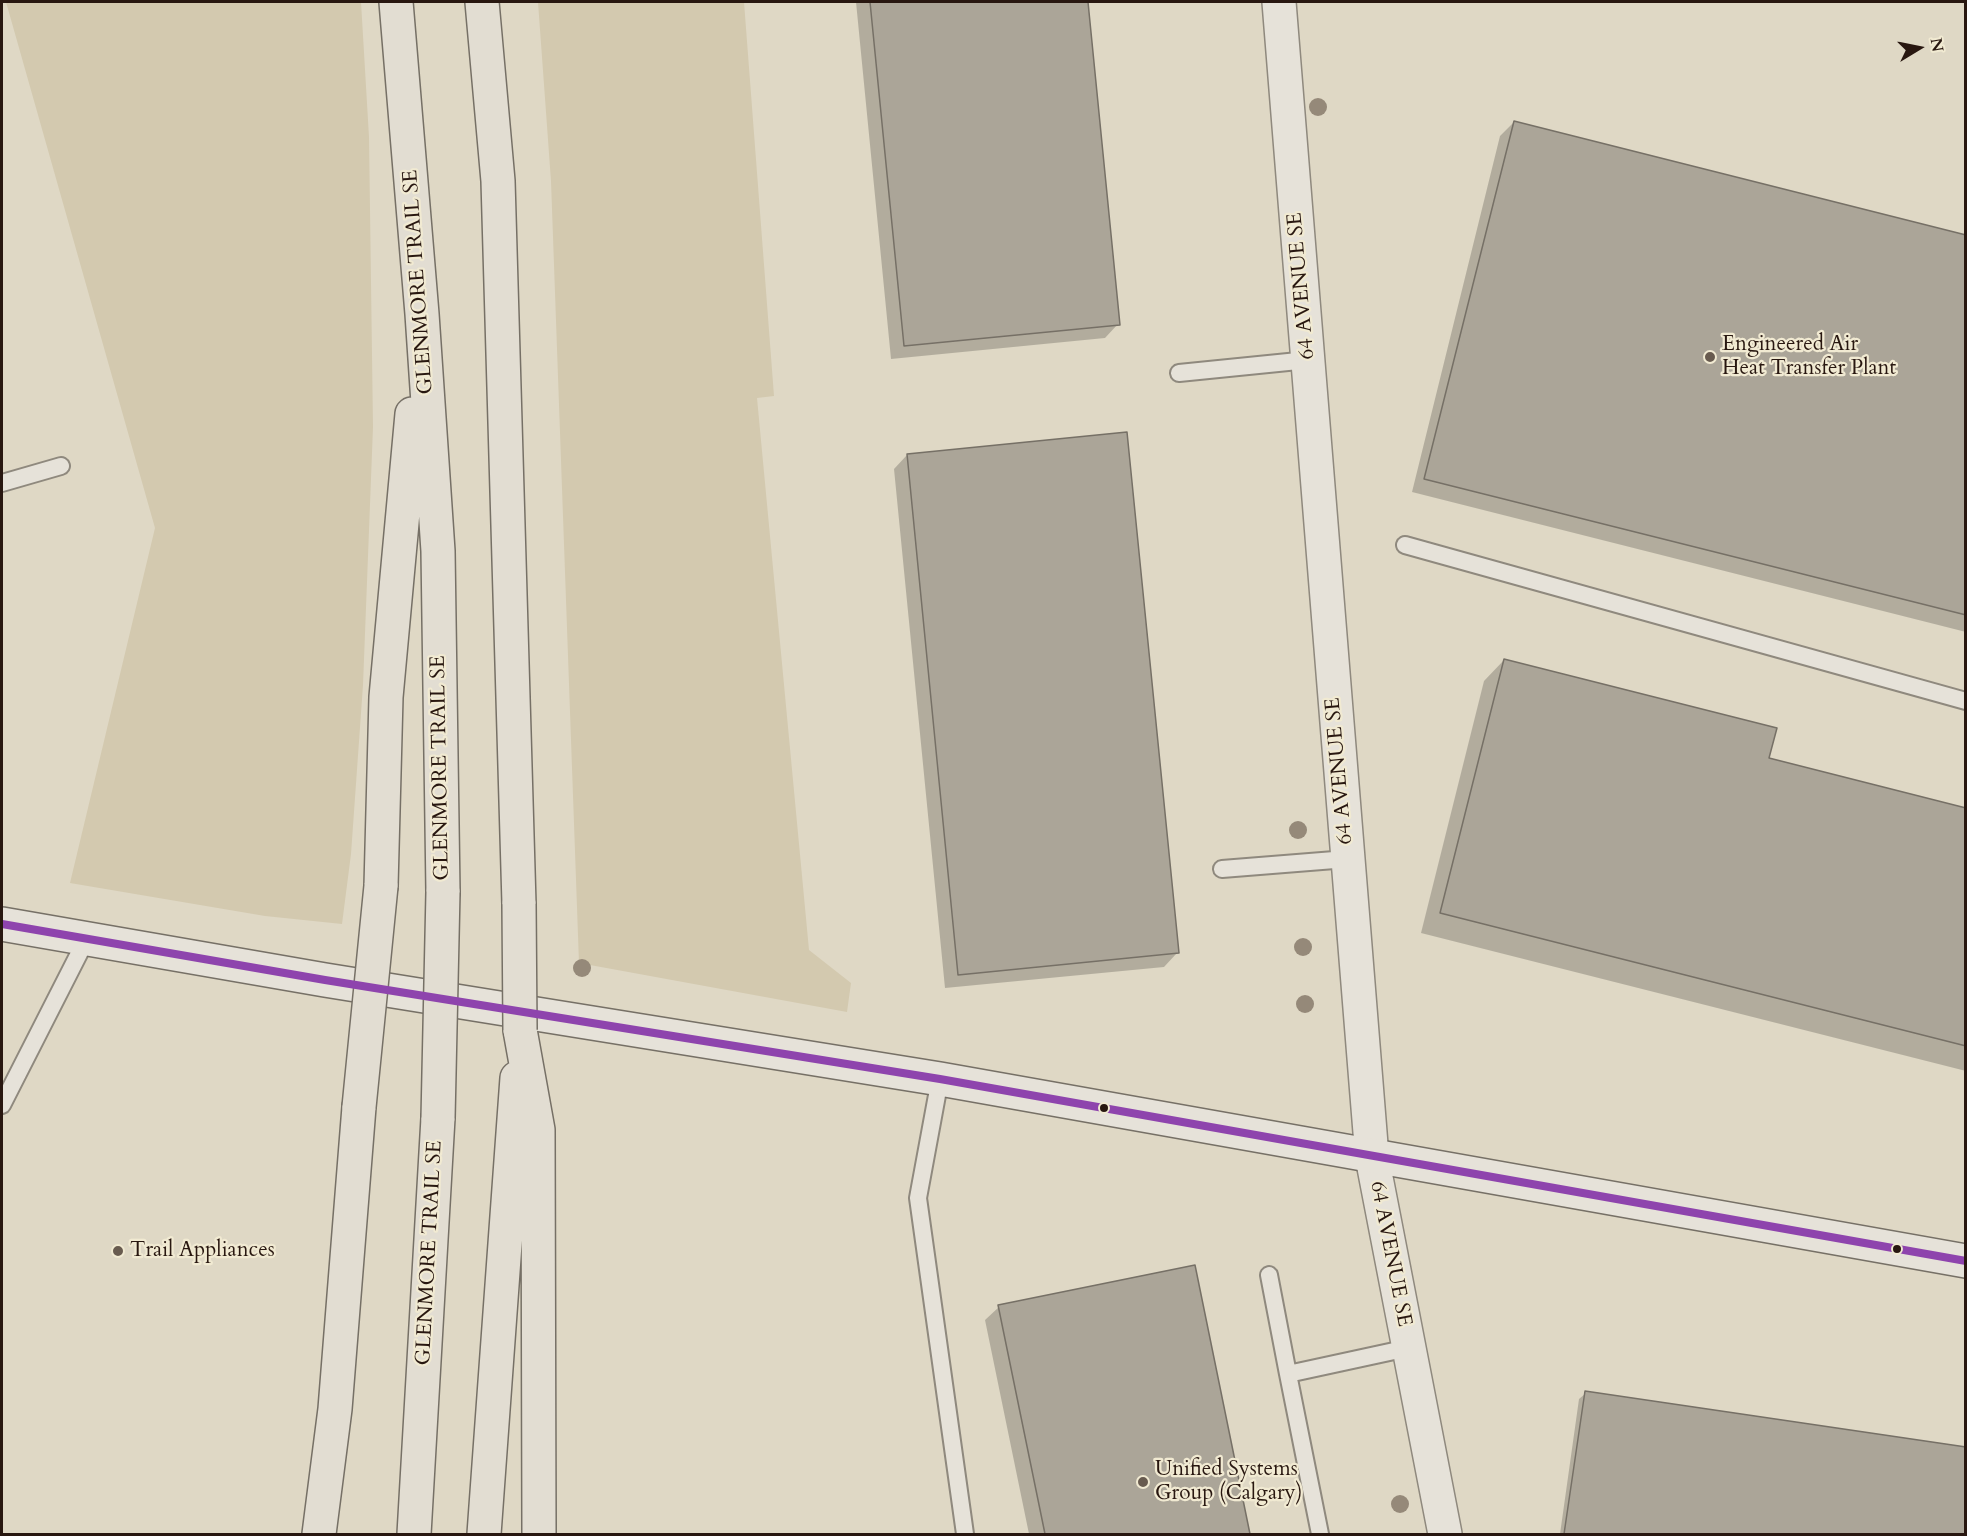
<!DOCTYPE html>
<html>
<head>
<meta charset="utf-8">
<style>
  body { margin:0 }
  #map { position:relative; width:1967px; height:1536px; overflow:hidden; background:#dfd8c5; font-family:Cardo,serif }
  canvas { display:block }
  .frame { position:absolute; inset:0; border:3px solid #281710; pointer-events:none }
  .north { position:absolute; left:1889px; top:18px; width:60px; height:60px; -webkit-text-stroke:4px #f1ead2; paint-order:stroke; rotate:80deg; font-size:16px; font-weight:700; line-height:24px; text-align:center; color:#281710 }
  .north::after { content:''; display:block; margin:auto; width:21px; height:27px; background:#281710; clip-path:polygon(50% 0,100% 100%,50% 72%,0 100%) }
</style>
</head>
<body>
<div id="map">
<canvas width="1967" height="1536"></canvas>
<div class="frame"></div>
<div class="north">N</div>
</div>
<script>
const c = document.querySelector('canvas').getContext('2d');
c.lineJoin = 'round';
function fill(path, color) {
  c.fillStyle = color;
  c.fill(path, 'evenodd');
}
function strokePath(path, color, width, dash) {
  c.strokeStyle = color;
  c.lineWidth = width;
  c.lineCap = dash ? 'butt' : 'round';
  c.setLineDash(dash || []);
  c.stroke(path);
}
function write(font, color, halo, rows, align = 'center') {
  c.font = font + ' Cardo,serif';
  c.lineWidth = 4.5;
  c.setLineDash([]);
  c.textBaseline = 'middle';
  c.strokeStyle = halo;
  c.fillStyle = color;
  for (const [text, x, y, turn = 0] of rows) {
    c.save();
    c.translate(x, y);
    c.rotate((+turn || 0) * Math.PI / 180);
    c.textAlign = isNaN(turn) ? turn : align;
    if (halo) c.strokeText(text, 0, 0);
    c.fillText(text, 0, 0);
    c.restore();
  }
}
fill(new Path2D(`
  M6,2H361L369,137L373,427L363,685L351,854L342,924L265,916L70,883L155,528Z
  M538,2H744L774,396L757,398L809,950L851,983L847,1012L579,963L551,181Z`), '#d3c9af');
fill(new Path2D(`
  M856,2H1086L1118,324L1105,338L891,359Z
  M1514,122L1966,236V632L1412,492L1500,136Z
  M907,455L1177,953L1164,967L945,988L894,469Z
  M1504,660L1768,759L1966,810V1071L1421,933L1484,681Z
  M1194,1267L1248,1534H1029L985,1320L999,1307Z
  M1586,1393L1966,1449V1534H1560L1579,1399Z`), '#0003');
const building = new Path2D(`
  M870,2H1088L1120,325L904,346Z
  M1514,121L1966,235V615L1424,479Z
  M1127,432L1179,953L958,975L907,454Z
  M1504,659L1777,728L1769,758L1966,808V1046L1440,913Z
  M1195,1265L1250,1534H1045L998,1305Z
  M1585,1391L1966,1447V1534H1564Z`);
fill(building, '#aba598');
strokePath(building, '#767066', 1.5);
const lane = new Path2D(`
  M1179,373L1308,360
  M2,483L61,466
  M1405,545L1966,701
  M1222,869L1347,859
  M940,1079L918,1198L965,1534
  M2,1105L87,938
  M1269,1275L1288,1374
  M1320,1534L1288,1374L1408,1348`);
const street = new Path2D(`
  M1279,2L1372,1157L1445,1534`);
const secondary = new Path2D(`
  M2,924L325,980L940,1079L1966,1261`);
const highway = new Path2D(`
  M396,2L422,314L438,551L443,892
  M482,2L498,181L519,904
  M381,886L386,697L412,414
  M520,1030L538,1130L539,1534
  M319,1534L335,1409L359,1107
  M414,1534L438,1118
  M484,1534L517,1078`);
strokePath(lane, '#8f897e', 20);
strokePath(street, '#8f897e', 36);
strokePath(secondary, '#767066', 36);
strokePath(highway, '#767066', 36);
strokePath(lane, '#e6e2d9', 16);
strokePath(street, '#e6e2d9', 33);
strokePath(secondary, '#e6e2d9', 33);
strokePath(highway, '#e2ddd2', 33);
const highwayBridge = new Path2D(`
  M519,904L520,1030
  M359,1107L381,886
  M438,1118L443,892`);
strokePath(highwayBridge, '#767066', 36, []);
strokePath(highwayBridge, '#e2ddd2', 33);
strokePath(new Path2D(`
  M2,924L325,980L940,1079L1966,1261`), '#8e44ad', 8);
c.fillStyle = '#958979';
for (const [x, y] of [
  [1318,107],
  [1298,830],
  [1303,947],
  [582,968],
  [1305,1004],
  [1400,1504]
]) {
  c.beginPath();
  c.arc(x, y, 9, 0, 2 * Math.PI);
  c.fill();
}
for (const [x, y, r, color] of [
  [1710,357,6,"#685b4f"],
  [1104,1108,5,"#281710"],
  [1897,1249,5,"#281710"],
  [118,1251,6,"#685b4f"],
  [1143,1482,6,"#685b4f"]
]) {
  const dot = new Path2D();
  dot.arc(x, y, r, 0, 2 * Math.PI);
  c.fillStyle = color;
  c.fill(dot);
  strokePath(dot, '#f1ead2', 2);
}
write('21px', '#281710', '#f1ead2', [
  ["GLENMORE TRAIL SE",419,282,-94],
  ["64 AVENUE SE",1302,286,-95],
  ["GLENMORE TRAIL SE",441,768,-91],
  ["64 AVENUE SE",1340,771,-95],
  ["GLENMORE TRAIL SE",430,1253,-87],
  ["64 AVENUE SE",1390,1254,79]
]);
write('21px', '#281710', '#f1ead2', [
  ["Engineered Air",1722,345],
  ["Heat Transfer Plant",1722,369],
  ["Trail Appliances",130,1251],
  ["Unified Systems",1155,1470],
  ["Group (Calgary)",1155,1494]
], 'left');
</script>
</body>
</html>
